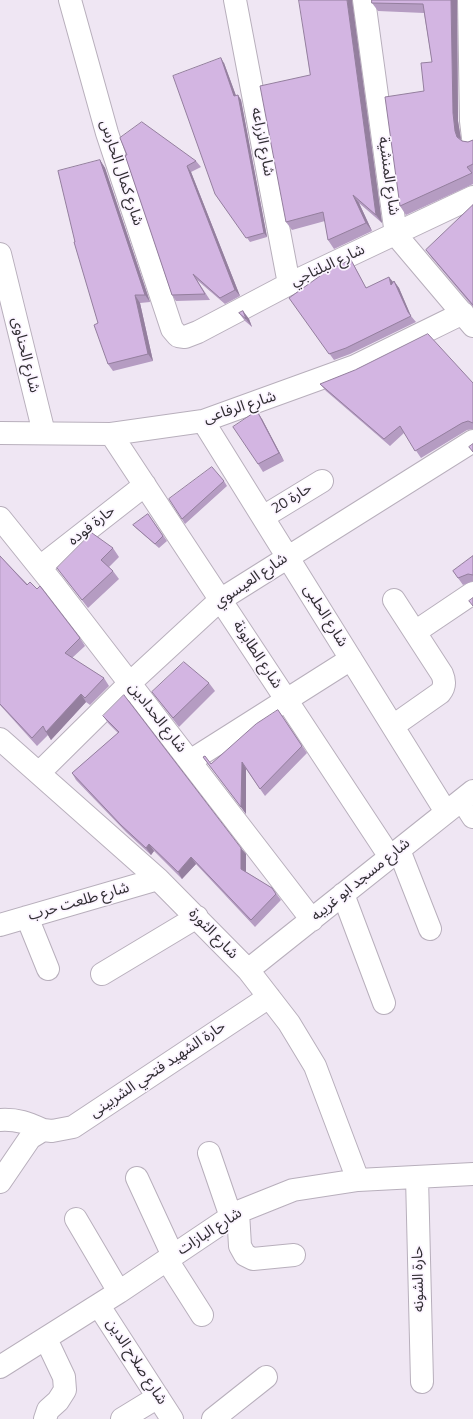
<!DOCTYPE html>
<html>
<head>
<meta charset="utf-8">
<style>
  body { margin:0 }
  canvas { display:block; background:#efe6f3 }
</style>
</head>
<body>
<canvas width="473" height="1419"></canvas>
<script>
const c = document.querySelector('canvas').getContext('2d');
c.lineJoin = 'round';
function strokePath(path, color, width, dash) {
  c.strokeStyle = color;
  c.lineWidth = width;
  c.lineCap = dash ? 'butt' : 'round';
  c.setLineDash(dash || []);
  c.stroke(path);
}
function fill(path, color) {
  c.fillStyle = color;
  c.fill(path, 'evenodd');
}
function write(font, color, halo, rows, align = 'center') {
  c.font = font + ' "Titillium Web","Noto Sans Arabic",sans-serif';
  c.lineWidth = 3.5;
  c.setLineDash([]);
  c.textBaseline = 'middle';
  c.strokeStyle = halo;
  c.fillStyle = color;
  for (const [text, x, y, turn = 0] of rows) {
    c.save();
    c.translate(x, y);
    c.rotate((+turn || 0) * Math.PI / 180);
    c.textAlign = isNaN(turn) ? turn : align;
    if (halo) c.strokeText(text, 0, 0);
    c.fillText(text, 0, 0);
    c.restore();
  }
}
const minor = new Path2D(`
  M70,0L107,133L172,329L178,336L185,337L198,332L289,284L473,197
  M235,0L289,284
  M364,0L396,235L473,326
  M469,0L471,121L473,138
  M0,254L44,433
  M203,421L446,812
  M0,433L111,434L203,421L355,366L463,313
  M111,434L390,857
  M263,517L322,481
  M0,518L54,585L312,920
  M40,567L145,485
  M415,632L473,593
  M393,726L440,693C445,687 445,681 442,674L394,600
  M0,739L158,879L248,970L289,1023L315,1066L358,1180
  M190,761L351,659
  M39,773L130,683L220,600L473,441
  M462,800L473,817
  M399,850L430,929
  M343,894L384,1003
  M27,917L48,969
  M0,925L158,879
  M248,970L473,791
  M102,974L197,917
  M0,1120C18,1119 27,1123 43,1130
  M209,1153L231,1217
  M417,1177L422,1382
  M137,1178L173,1256
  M0,1182L30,1138L43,1130L52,1131L73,1127L269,997
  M238,1212L240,1246L245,1255L253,1259L294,1255
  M76,1219L119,1292
  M167,1260L202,1315
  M99,1306L172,1419
  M0,1367L119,1292L238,1212L293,1190L358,1180L473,1174
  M45,1419L48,1410L58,1401L65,1390L64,1377L46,1339
  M122,1419L158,1397
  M213,1419L266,1377`);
strokePath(minor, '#b8afbc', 24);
strokePath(minor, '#fff', 22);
fill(new Path2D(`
  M372,0H457L458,121L461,140L462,141L468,142L473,140V184L406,215L400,206L424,91L432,62L424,13L378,11L372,3Z
  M352,2L382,223L359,203L372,231L334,249L328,240L325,221L292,230L286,222L310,75Z
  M224,63L236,96L238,95L241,100L267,237L250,242L215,194Z
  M125,155L196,161L201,167L191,172L240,296L225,304L197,280L210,300L176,301L172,295Z
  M100,160L105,168L150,302L140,303L153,361L113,371L108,364L98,323L75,242Z
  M473,205V307L431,257L426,250Z
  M355,267L366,288L393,282L394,281L399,288L411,316L416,322L350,354L334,360L289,298Z
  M243,311L249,319L252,327L245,321L239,313Z
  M473,383V429L467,430L421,458L404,433L390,446L326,391L320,384Z
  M262,419L284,461L263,472L258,464Z
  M224,481L227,486L185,524L169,499Z
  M148,514L167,541L159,548L137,529L133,525Z
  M113,548L119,557L109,567L113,571L119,579L88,608L57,568Z
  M0,556L80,638L85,646L72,658L104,678L109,686L90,705L86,702L51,740L48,735L37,746L0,705Z
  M473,556V581L463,585L453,571Z
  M209,683L215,691L179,727L152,692Z
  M278,710L307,753L265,796L246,769V814L203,757L211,764Z
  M103,716L246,854V872L272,888L281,900L255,927L196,864L182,879L154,851L151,855L126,832L76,780L72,773L118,733L108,723Z`), '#b59cc2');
fill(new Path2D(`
  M347,0H352L382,223L376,215Z
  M451,0H457L458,121L461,139L457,137L455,131L453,113Z
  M221,58L224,63L238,101L234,96Z
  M238,95L241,100L267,237L264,233Z
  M100,160L105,168L150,302L145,295Z
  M187,166L191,172L240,296L235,290Z
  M353,195L359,203L372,231L366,223Z
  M389,277L394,283L391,285Z
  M394,281L399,288L411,316L408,312Z
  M135,295L140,303L153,361L148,354Z
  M243,311L249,319L252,327L246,319Z
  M257,411L262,419L284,461L279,453Z
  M81,694L86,702L51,740L46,732Z
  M242,762L246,769V814L241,807Z
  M149,844L154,851L151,855L146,848Z
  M241,848L246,854V876L241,869Z
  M191,857L196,864L182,879L178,872Z`), '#947f9e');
const building = new Path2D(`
  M299,0H347L376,215L353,195L366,223L328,240L323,212L286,222L260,86L310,75Z
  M372,0H451L453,113L455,131L457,137L462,141L468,142L473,140V164L467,167L472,173L400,206L385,97L424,91L421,63L432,62L423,4L372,3Z
  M221,58L234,96L238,95L264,233L246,238L215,194L173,76Z
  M142,122L196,161L187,166L235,290L220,298L193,274L205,294L172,295L125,155H127L120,138Z
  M100,160L145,295H135L148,354L108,364L94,325L98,323L74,242H75L58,171Z
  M473,205V305L426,250Z
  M351,260L366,288L389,277L391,285L394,281L408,312L411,316L346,348L329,354L289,298L327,271Z
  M243,311L246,319L239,313Z
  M428,334L473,383V423L468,421L462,423L415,451L400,426L384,439L320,384L355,370Z
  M257,411L279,453L258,464L233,427Z
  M473,444V452L469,447Z
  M212,467L224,481L182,519L169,499Z
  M148,514L163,536L155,544L133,525Z
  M92,533L113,548L101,560L113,571L82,600L57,568Z
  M0,556L27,585L30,582L37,589L40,586L80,638L65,653L104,678L85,698L81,694L46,732L43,726L32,738L0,704Z
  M473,556V575L468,574L458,578L453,571Z
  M473,598V606L469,601Z
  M184,662L209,683L173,718L152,692Z
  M124,695L241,848V869L272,888L276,894L251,920L191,857L178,872L149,844L146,848L121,825L72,773L119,732L103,716Z
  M278,710L302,746L260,789L242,762L241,807L203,757L205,756L211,764L256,724Z`);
fill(building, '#d3b5e2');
strokePath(building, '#947f9e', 1);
write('15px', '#302d32', '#fbf4ff', [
  ["شارع الزراعه",262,142,79],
  ["شارع كمال الحارس",121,173,72],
  ["شارع المنشية",388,176,82],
  ["شارع البلتاجي",328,266,-25],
  ["شارع الحناوى",25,355,76],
  ["شارع الرفاعى",240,408,-18],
  ["حارة 20",292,499,-32],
  ["حارة فوده",92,526,-38],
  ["شارع العيسوي",251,581,-34],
  ["شارع الحلبى",325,616,58],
  ["شارع الطابونة",257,655,57],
  ["شارع الحدادين",157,718,52],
  ["شارع مسجد ابو غريبه",361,880,-39],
  ["شارع طلعت حرب",79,902,-16],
  ["شارع الثورة",213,934,46],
  ["حارة الشهيد فتحي الشربينى",158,1070,-34],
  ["شارع البازات",210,1232,-33],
  ["حارة الشونه",419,1279,-91],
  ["شارع صلاح الدين",136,1362,57]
]);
</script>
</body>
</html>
